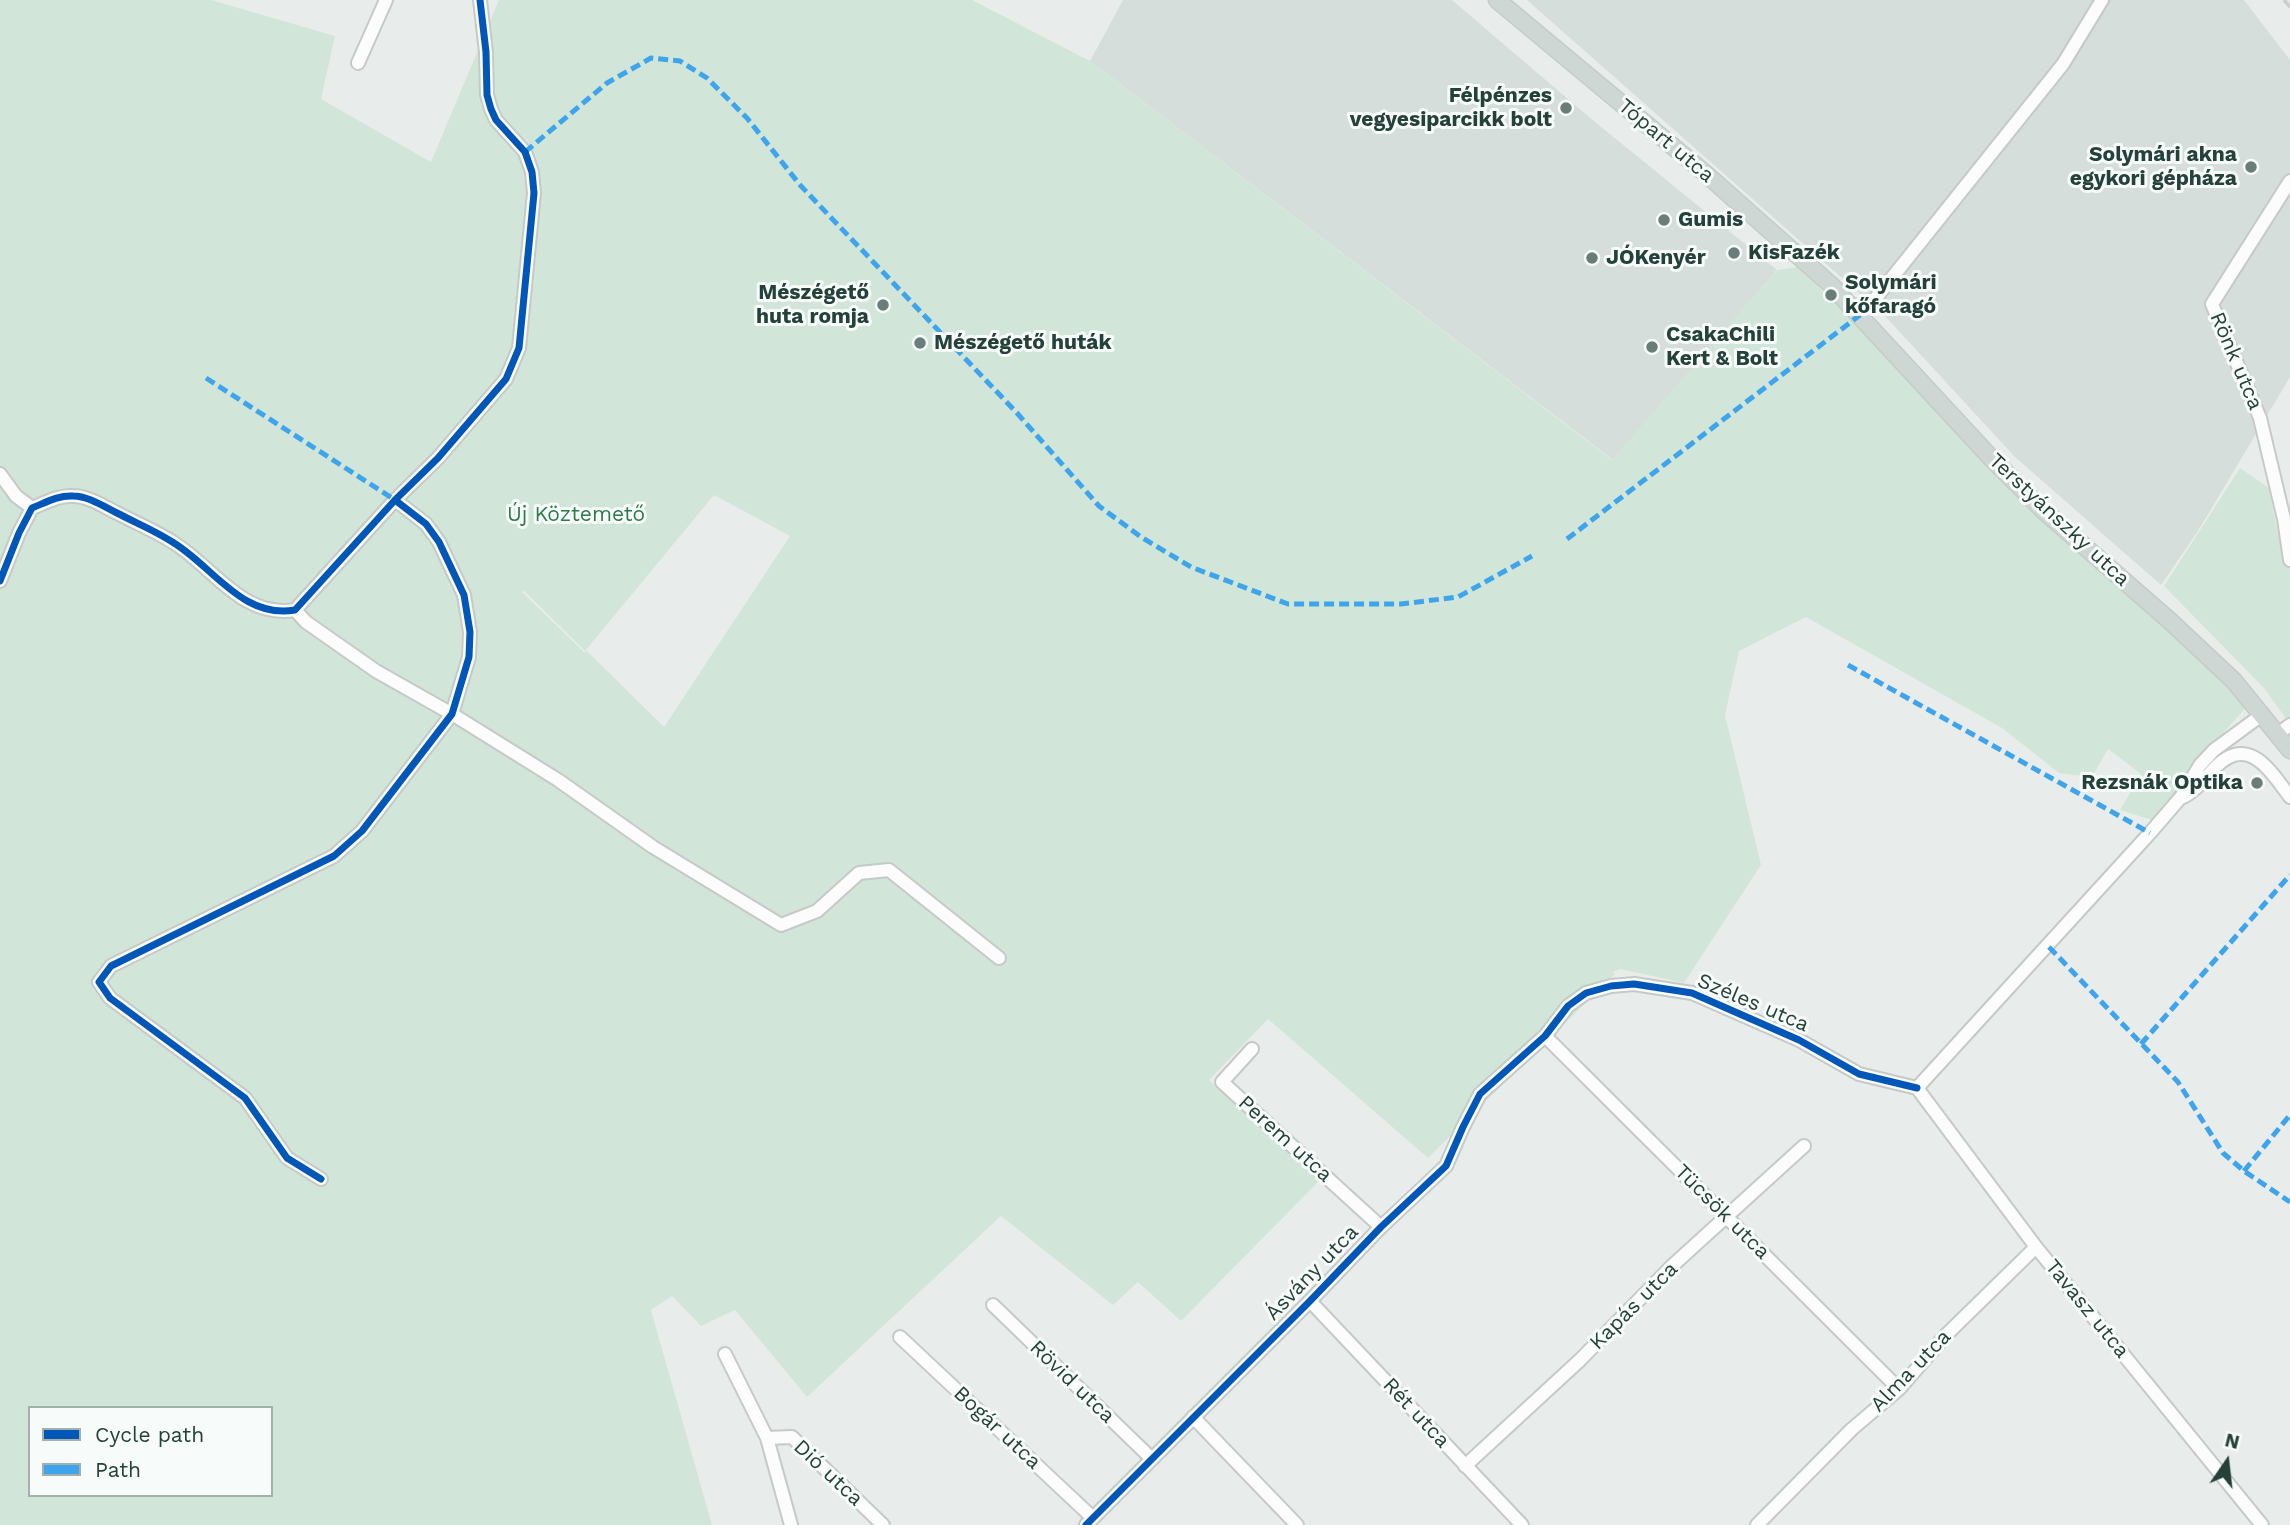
<!DOCTYPE html>
<html>
<head>
<meta charset="utf-8">
<style>
  body { margin:0 }
  #map { position:relative; width:2290px; height:1525px; overflow:hidden; background:#e8edeb; font-family:"Work Sans",sans-serif }
  canvas { display:block }
  .legend { position:absolute; left:28px; top:1406px; width:245px; height:91px; box-sizing:border-box; background:#f7fbf9; border:2px solid #a3b1ad; margin:0; padding:9px 12px; list-style:none; font-size:21px; color:#24423a }
  .legend li { display:flex; align-items:center; gap:14px; height:35px }
  .legend b { width:35px; border:2px solid #a3b1ad }
  .north { position:absolute; left:2192px; top:1427px; width:70px; height:70px; -webkit-text-stroke:5px #f7fbf9; paint-order:stroke; rotate:14deg; font-size:19px; font-weight:700; line-height:28px; text-align:center; color:#24423a }
  .north::after { content:''; display:block; margin:auto; width:24px; height:32px; background:#24423a; clip-path:polygon(50% 0,100% 100%,50% 72%,0 100%) }
</style>
</head>
<body>
<div id="map">
<canvas width="2290" height="1525"></canvas>
<ul class="legend">
<li><b style="height:9px;background:#0057b8"></b>Cycle path</li>
<li><b style="height:9px;background:#3ea4ec"></b>Path</li>
</ul>
<div class="north">N</div>
</div>
<script>
const c = document.querySelector('canvas').getContext('2d');
c.lineJoin = 'round';
function fill(path, color) {
  c.fillStyle = color;
  c.fill(path, 'evenodd');
}
function strokePath(path, color, width, dash) {
  c.strokeStyle = color;
  c.lineWidth = width;
  c.lineCap = dash ? 'butt' : 'round';
  c.setLineDash(dash || []);
  c.stroke(path);
}
function write(font, color, halo, rows, align = 'center') {
  c.font = font + ' "Work Sans",sans-serif';
  c.lineWidth = 6;
  c.setLineDash([]);
  c.textBaseline = 'middle';
  c.strokeStyle = halo;
  c.fillStyle = color;
  for (const [text, x, y, turn = 0] of rows) {
    c.save();
    c.translate(x, y);
    c.rotate((+turn || 0) * Math.PI / 180);
    c.textAlign = isNaN(turn) ? turn : align;
    if (halo) c.strokeText(text, 0, 0);
    c.fillText(text, 0, 0);
    c.restore();
  }
}
fill(new Path2D(`
  M1123,0H1452L1589,117L1777,270L1613,460L1090,61Z
  M1527,0H2244L2290,60V377L2198,531L2161,585L2015,457L1884,315Z`), '#d6dedb');
fill(new Path2D(`
  M0,0H211L335,36L321,99L431,162L499,0H972L1090,61L1612,460L1777,270L1798,267L2146,607L2250,703L2199,760L2155,821L2120,810L2141,774L2108,749L2092,777L2059,773L2002,728L1806,617L1739,651L1725,715L1761,865L1684,983L1620,969L1613,972L1615,974L1428,1158L1268,1019L1209,1080L1320,1180L1181,1321L1138,1282L1113,1305L1001,1216L807,1397L735,1310L701,1326L672,1296L651,1310L712,1525H0ZM714,495L790,536L664,727L587,651L584,652L522,592L524,591L585,651ZM30,1408H271V1495H30Z
  M2240,468L2269,488L2283,560L2290,562V720H2287L2264,688L2164,586Z`), '#d1e6d8');
const minor = new Path2D(`
  M358,63L386,0
  M2290,181L2212,304L2260,418L2284,519L2290,560
  M1860,315L1871,304L2063,64L2102,0
  M0,474L16,496L32,508
  M0,581L19,533L32,508C45,503 58,495 73,496C88,496 103,506 117,513C136,523 156,531 174,543C214,568 243,619 295,610L395,500L438,458L506,379L519,348L534,193L532,172L525,152L496,120L491,109L487,95L486,52L480,0
  M295,610L306,622L376,671L452,714L558,780L653,847L781,925L817,911L859,873L889,870L999,958
  M2278,734L2290,725
  M2183,797C2194,792 2203,781 2211,772C2246,732 2268,767 2290,797
  M1545,1036L1899,1389
  M1252,1049L1222,1082L1381,1227
  M1917,1088L2036,1247L2262,1525
  M1917,1088L2150,833L2181,797L2200,765L2214,750L2263,714
  M321,1179L287,1158L245,1098L110,998L99,982L111,966L334,856L362,831L452,714L469,657L470,632L464,595L439,542L426,524L395,500
  M1310,1301L1522,1525
  M993,1305L1152,1459
  M900,1337L1093,1518
  M725,1354L767,1438L791,1525
  M1193,1417L1297,1525
  M767,1438L792,1437L883,1525
  M1465,1466L1580,1360L1672,1266L1804,1146
  M1086,1525L1310,1301L1381,1227L1446,1166L1463,1127L1480,1094L1545,1036L1568,1006L1586,993L1611,986L1634,984L1692,993L1799,1040L1859,1074L1917,1088
  M1757,1525L1852,1429L1899,1389L1947,1334L2036,1247`);
const major = new Path2D(`
  M1497,0L1706,174L1831,285L1992,459L2044,511L2170,621L2234,681L2290,750`);
strokePath(minor, '#c5cac8', 16);
strokePath(major, '#c3ccc9', 19);
strokePath(minor, '#fcfcfc', 12);
strokePath(major, '#cfd7d5', 16);
strokePath(new Path2D(`
  M2284,0L2290,7`), '#c9cdcc', 3.5, [14, 7]);
strokePath(new Path2D(`
  M525,152L607,83L651,58L680,61L707,78L747,118L800,185L1017,413L1099,506L1141,537L1191,567L1288,604H1401L1458,597L1532,556
  M206,378L395,500
  M1567,539L1860,315
  M1848,665L2150,833
  M2049,947L2178,1082L2223,1153L2244,1171L2290,1202
  M2141,1044L2290,875
  M2244,1171L2290,1115`), '#3ea4ec', 5, [10, 5]);
strokePath(new Path2D(`
  M0,581L19,533L32,508C45,503 58,495 73,496C88,496 103,506 117,513C136,523 156,531 174,543C214,568 243,619 295,610L395,500L438,458L506,379L519,348L534,193L532,172L525,152L496,120L491,109L487,95L486,52L480,0
  M321,1179L287,1158L245,1098L110,998L99,982L111,966L334,856L362,831L452,714L469,657L470,632L464,595L439,542L426,524L395,500
  M1086,1525L1310,1301L1381,1227L1446,1166L1463,1127L1480,1094L1545,1036L1568,1006L1586,993L1611,986L1634,984L1692,993L1799,1040L1859,1074L1917,1088`), '#0057b8', 7);
for (const [x, y, r, color] of [
  [1566,108,7,"#697e78"],
  [2251,167,7,"#697e78"],
  [1664,220,7,"#697e78"],
  [1734,253,7,"#697e78"],
  [1592,258,7,"#697e78"],
  [1831,295,7,"#697e78"],
  [883,305,7,"#697e78"],
  [920,343,7,"#697e78"],
  [1652,347,7,"#697e78"],
  [2257,783,7,"#697e78"]
]) {
  const dot = new Path2D();
  dot.arc(x, y, r, 0, 2 * Math.PI);
  c.fillStyle = color;
  c.fill(dot);
  strokePath(dot, '#f7fbf9', 2.5);
}
write('bold 21px', '#24423a', '#f7fbf9', [
  ["Félpénzes",1552,96,"right"],
  ["vegyesiparcikk bolt",1552,120,"right"],
  ["Solymári akna",2237,155,"right"],
  ["egykori gépháza",2237,179,"right"],
  ["Gumis",1678,220],
  ["KisFazék",1748,253],
  ["JÓKenyér",1606,258],
  ["Solymári",1845,283],
  ["kőfaragó",1845,307],
  ["Mészégető",869,293,"right"],
  ["huta romja",869,317,"right"],
  ["CsakaChili",1666,335],
  ["Kert & Bolt",1666,359],
  ["Mészégető huták",934,343],
  ["Rezsnák Optika",2243,783,"right"]
], 'left');
write('21px', '#24423a', '#f7fbf9', [
  ["Tópart utca",1666,141,40],
  ["Rönk utca",2236,361,67],
  ["Terstyánszky utca",2059,520,43],
  ["Széles utca",1753,1003,23],
  ["Perem utca",1285,1139,42],
  ["Tücsök utca",1722,1212,45],
  ["Ásvány utca",1312,1273,-46],
  ["Kapás utca",1634,1306,-45],
  ["Tavasz utca",2087,1309,51],
  ["Alma utca",1911,1371,-46],
  ["Rövid utca",1072,1382,44],
  ["Rét utca",1416,1413,47],
  ["Bogár utca",997,1428,43],
  ["Dió utca",828,1473,43]
]);
write('21px', '#2d7a4b', '#f7fbf9', [
  ["Új Köztemető",576,515]
]);
</script>
</body>
</html>
